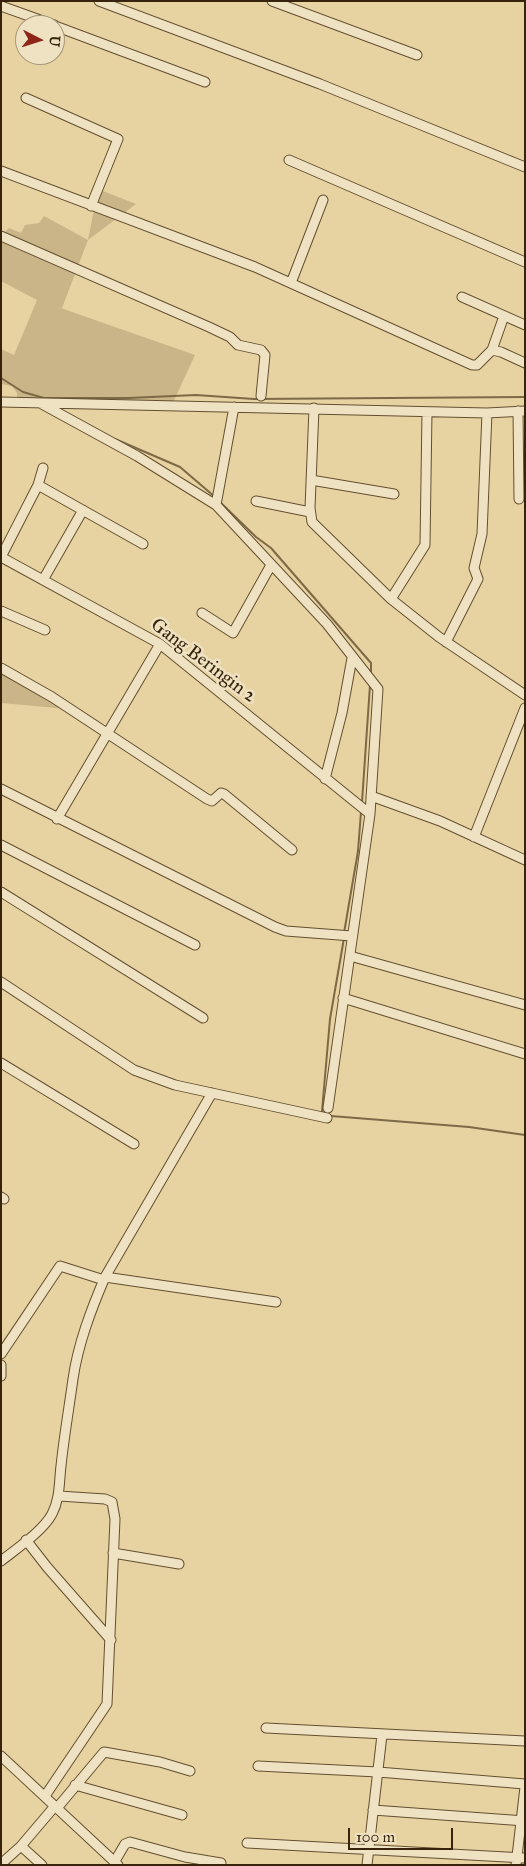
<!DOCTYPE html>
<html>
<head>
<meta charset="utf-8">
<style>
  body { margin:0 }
  #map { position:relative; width:526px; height:1866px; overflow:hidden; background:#e7d3a1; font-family:"IM FELL Great Primer",serif }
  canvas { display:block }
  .frame { position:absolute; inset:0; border:2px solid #37230b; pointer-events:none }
  .north { position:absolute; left:15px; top:15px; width:50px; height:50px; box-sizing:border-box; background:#efe2c2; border:1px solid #a59679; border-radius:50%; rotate:95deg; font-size:14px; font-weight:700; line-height:20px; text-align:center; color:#37230b }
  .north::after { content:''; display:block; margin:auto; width:18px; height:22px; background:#8f2418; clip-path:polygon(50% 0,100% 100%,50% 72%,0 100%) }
  .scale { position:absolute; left:348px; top:1828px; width:105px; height:22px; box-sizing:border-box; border:2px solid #37230b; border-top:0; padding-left:6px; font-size:15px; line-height:18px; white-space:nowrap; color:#37230b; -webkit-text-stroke:4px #efe2c2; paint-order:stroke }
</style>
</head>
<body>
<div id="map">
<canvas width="526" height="1866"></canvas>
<div class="frame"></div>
<div class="north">U</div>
<div class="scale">100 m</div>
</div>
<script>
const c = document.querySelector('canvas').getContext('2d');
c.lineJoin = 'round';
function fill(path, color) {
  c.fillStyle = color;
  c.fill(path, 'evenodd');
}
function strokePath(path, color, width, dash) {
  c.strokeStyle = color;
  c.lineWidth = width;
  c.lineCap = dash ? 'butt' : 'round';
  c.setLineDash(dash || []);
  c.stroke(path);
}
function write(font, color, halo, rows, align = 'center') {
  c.font = font + ' "IM FELL Great Primer",serif';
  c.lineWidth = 5;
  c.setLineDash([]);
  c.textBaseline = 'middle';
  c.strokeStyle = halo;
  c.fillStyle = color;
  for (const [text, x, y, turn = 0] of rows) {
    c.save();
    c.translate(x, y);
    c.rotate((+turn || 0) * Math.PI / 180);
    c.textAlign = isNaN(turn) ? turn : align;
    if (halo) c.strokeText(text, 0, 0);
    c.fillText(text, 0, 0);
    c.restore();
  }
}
fill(new Path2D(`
  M98,189L136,204L88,240L62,308L55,306L195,355L171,407L17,401V393L12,386L1,384V349L14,355L37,300L1,281V236L9,228L21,233L25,225L39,223L44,216L88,240Z
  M1,674L68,709L1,703Z`), '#c9b588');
strokePath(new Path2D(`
  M1,378L23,392L44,398H128L196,395L254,399L525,397
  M115,439L180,467L215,497
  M220,502L256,537L271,548L371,663V675
  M362,802L370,685
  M344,933L358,851L361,812
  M324,1114L322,1111L330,1019L344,938
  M331,1116L469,1127L525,1135`), '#7d6946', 2);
const minor = new Path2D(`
  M99,1L320,84L525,167
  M272,1L417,55
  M1,6L54,25
  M55,26L205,82
  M26,98L118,139L91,206
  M289,160L525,262
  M1,171L255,267L472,365H477L492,350L501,352L525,363
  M1,236L209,327L230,337L238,345L261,350L265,355L261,396
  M291,283L323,200
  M462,297L525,325
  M492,350L504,316
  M1,402L487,413L525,411
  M40,403L137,456L216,505L234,407
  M314,408L310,508L312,522L391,599L439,637L525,695
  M518,411L519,499
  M311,480L394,494
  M38,485L143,544
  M256,501L310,512
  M216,505L327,624L378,689L370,814L328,1108
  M1,557L160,644L370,814
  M1,557L38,485L43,468
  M43,580L83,510
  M391,599L425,545L427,412
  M1,611L45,630
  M202,613L233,633L271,565
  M446,642L478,579L474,568L482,534L487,413
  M1,668L52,697L207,799L212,801L221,793L224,794L292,850
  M325,779L342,713L352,658
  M1,789L275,927L286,931L352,936
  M371,796L440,821L525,860
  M57,819L160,644
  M474,837L525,708
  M1,845L195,945
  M1,892L203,1018
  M350,956L525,1005
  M1,982L134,1070L175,1085L327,1118
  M343,998L525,1054
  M1,1063L134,1144
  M1,1197L4,1199
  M105,1277L276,1302
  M1,1354L60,1266L104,1280
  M1,1365V1376
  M26,1540L47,1567L111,1640
  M113,1553L179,1564
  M1,1561C16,1549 43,1531 52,1514C60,1499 59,1483 61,1466C64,1437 69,1408 73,1379C78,1344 91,1310 105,1277L212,1093
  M266,1728L525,1741
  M1,1756L118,1865
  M258,1766L378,1772L525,1784
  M75,1785L182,1815
  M45,1796L107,1704L115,1519L112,1502L105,1499L59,1496
  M57,1808L104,1752L160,1762L190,1771
  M373,1810L525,1821
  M247,1843L525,1858
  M115,1861L125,1844L130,1842L185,1857L221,1863
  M1,1864L21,1846
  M42,1865L21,1846L55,1806
  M367,1865L382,1735
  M516,1865L525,1787`);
strokePath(minor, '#634f30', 11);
strokePath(minor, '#efe2c2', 9);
write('19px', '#37230b', '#efe2c2', [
  ["Gang Beringin 2",203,661,37]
]);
</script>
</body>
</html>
